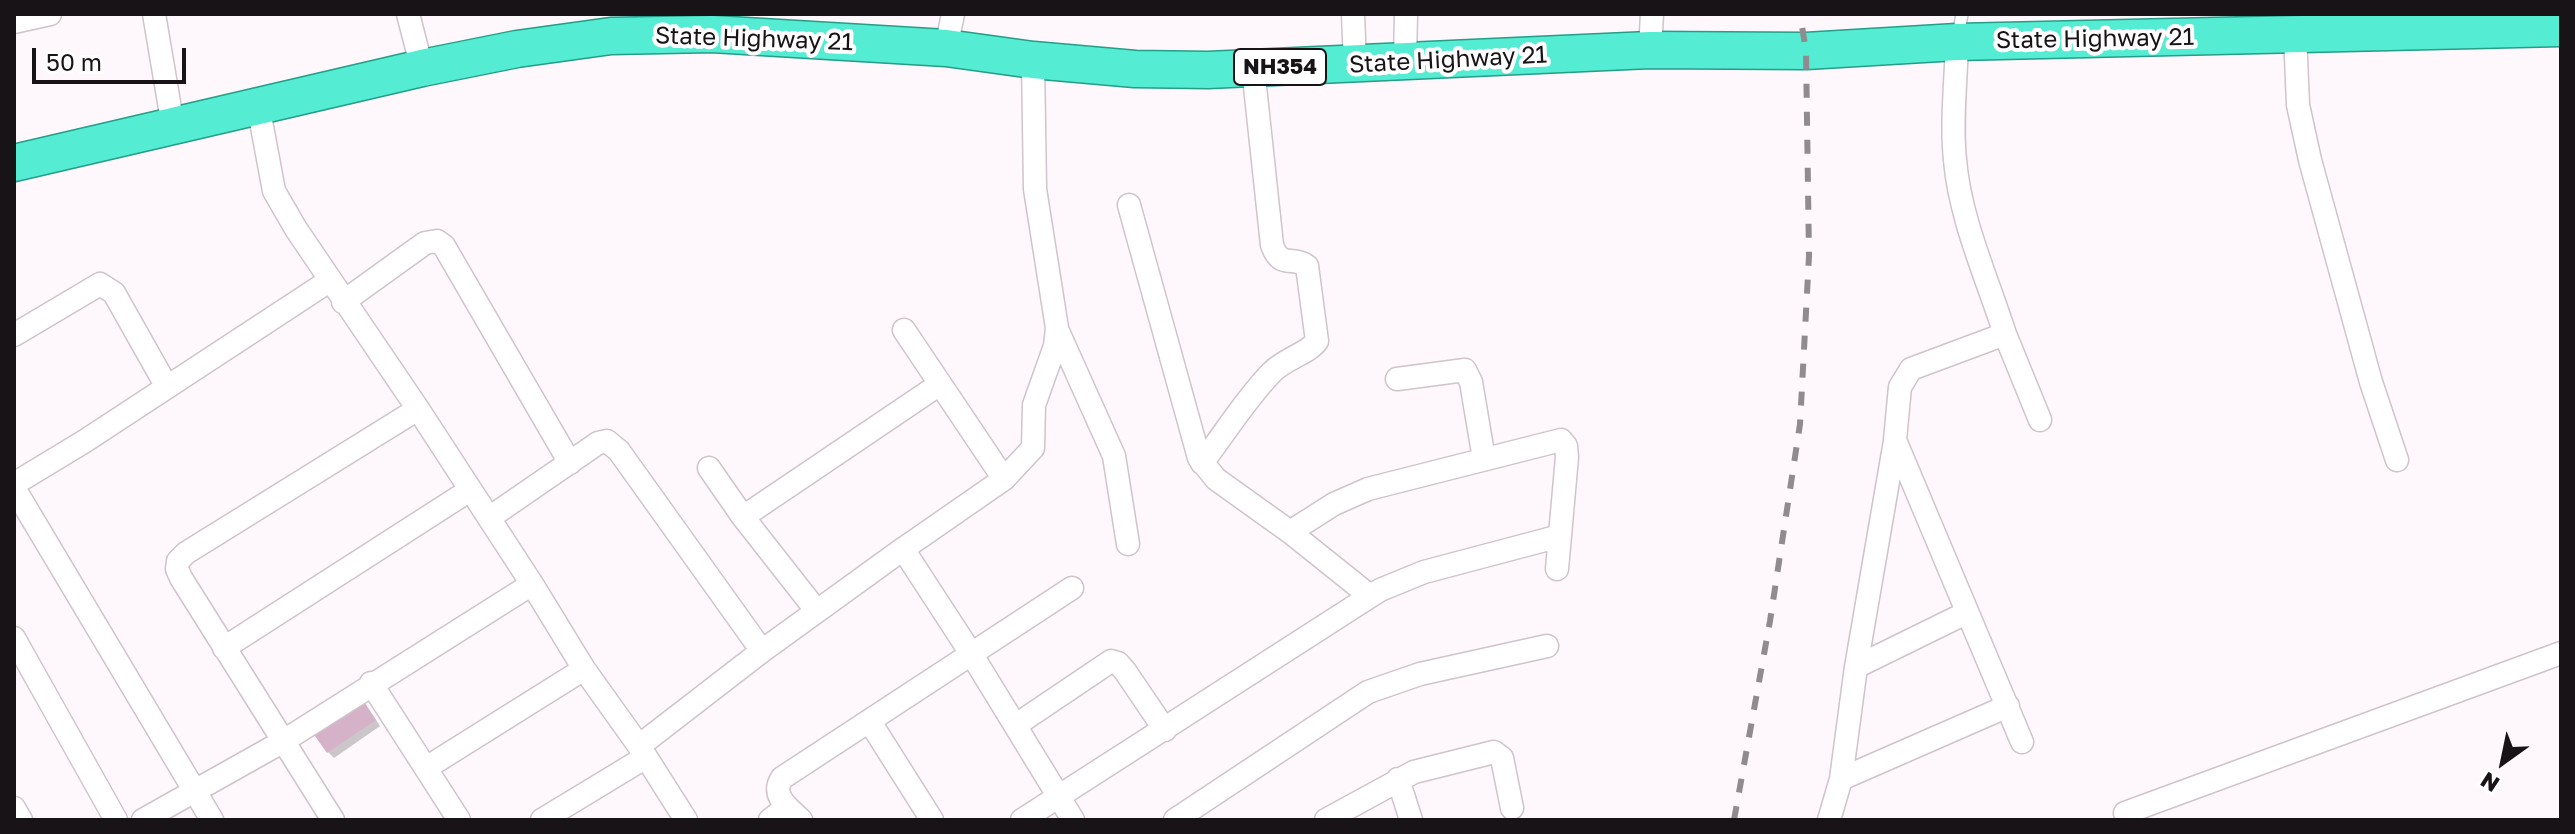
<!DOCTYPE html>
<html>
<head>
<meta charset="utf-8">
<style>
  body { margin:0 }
  #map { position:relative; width:2575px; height:834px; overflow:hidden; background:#fef8fc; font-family:"Golos Text",sans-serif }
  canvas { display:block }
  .frame { position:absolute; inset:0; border:16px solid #181316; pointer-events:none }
  .north { position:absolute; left:2463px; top:722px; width:80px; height:80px; -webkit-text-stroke:6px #fff; paint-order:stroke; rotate:213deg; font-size:22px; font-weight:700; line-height:32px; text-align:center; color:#181316 }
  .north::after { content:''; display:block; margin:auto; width:28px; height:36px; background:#181316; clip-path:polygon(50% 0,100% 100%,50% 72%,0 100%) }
  .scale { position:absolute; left:32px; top:48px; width:154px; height:36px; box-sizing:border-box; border:4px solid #181316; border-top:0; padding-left:10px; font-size:24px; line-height:28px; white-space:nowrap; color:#181316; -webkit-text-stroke:6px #fff; paint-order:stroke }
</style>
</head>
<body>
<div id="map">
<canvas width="2575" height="834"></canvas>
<div class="frame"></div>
<div class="north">N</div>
<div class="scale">50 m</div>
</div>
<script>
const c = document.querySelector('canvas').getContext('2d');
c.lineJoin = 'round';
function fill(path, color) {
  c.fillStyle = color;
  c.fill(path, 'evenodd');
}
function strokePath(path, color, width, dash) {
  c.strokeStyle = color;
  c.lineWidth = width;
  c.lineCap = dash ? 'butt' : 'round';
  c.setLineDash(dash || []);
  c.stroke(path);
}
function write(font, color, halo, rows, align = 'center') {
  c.font = font + ' "Golos Text",sans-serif';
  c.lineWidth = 8;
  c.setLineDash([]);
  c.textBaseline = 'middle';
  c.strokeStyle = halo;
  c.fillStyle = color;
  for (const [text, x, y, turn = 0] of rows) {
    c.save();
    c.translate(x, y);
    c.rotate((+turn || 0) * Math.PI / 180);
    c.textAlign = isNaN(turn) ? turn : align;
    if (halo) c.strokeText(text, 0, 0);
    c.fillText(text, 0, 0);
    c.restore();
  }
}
fill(new Path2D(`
  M365,703L380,726L334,758L328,752Z`), '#0003');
fill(new Path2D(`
  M359,695L376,720L327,753L310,729Z`), '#d5b2c7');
const service = new Path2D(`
  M1958,37L1962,14`);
const minor = new Path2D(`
  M154,14L173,126
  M408,14L422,68
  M1353,14L1355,64
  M14,22L50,14
  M2295,34L2298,105L2310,160L2371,382L2397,460
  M1957,42C1956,81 1951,122 1955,160C1960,219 1987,278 2005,334L1911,369L1900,387L1895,440L2022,742
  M946,48L953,14
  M1650,50L1652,14
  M1405,61L1406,14
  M258,105L274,191L296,229L418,409L532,584L584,669L639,746L686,820
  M1129,205L1199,458L1216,479L1290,532L1370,596
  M343,302L425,243L437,241L444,246L570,463
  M1057,329L1114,456L1128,544
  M904,330L1004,479
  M2005,334L2040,420
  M14,335L100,284L114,293L167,387
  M1397,379L1465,370L1471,382L1484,459
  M1202,463C1225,433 1245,400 1271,373C1284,359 1309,353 1317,341L1307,266C1292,255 1281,270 1272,245L1253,68
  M709,468L743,517L816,610
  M14,484L85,441L329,281
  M14,488L212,820
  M743,517L940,384
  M489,518L598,443L607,441L619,451L762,651L639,746
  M1290,532L1334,504L1368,489L1561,440L1566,446L1567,457L1557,569
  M903,549L1004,479L1033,448L1034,405L1055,346L1057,328L1035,189L1033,60
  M14,638L116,820
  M224,648L470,490
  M762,651L903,549L972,655L1073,820
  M1856,667L1966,613
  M371,683L459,820
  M870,722L932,820
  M1016,725L1111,661L1118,663L1125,671L1165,730
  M426,768L584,669
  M1398,779L1411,820
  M1841,779L2008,706
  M14,808L21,820
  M2125,813L2561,653
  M143,820L282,742L532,584
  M333,820L181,578L177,569L178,561L186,553L418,409
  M542,820L646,757
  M770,820L787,807
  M801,820C789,808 770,796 782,778L1072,588
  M1022,820L1380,590L1424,572L1560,536
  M1175,820L1368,692L1420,674L1547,646
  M1326,820L1414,772L1494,752L1502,758L1512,808
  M1829,820L1841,779L1856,667L1895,441`);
const trunk = new Path2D(`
  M14,163L422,68L517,49L611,36L712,34L946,48L1033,60L1135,69L1208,70L1650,50L1806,51L1957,42L2561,28`);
strokePath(service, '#d0c3cb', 14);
strokePath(minor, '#d0c3cb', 25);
strokePath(trunk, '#249d89', 39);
strokePath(service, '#fff', 11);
strokePath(minor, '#fff', 22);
strokePath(trunk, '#54ecd2', 36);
strokePath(new Path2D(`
  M1734,820L1770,621L1800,424L1809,256L1806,51L1800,14`), '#908b8e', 6, [14, 14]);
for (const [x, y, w] of [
  [1280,67,92]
]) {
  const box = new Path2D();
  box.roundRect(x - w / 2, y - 18, w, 36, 6);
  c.fillStyle = '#fff';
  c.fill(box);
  strokePath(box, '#181316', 2);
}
write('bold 22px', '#181316', null, [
  ["NH354",1280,67]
]);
write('24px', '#181316', '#fff', [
  ["State Highway 21",754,39,2],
  ["State Highway 21",2095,39,-1],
  ["State Highway 21",1448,60,-3]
]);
</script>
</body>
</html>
